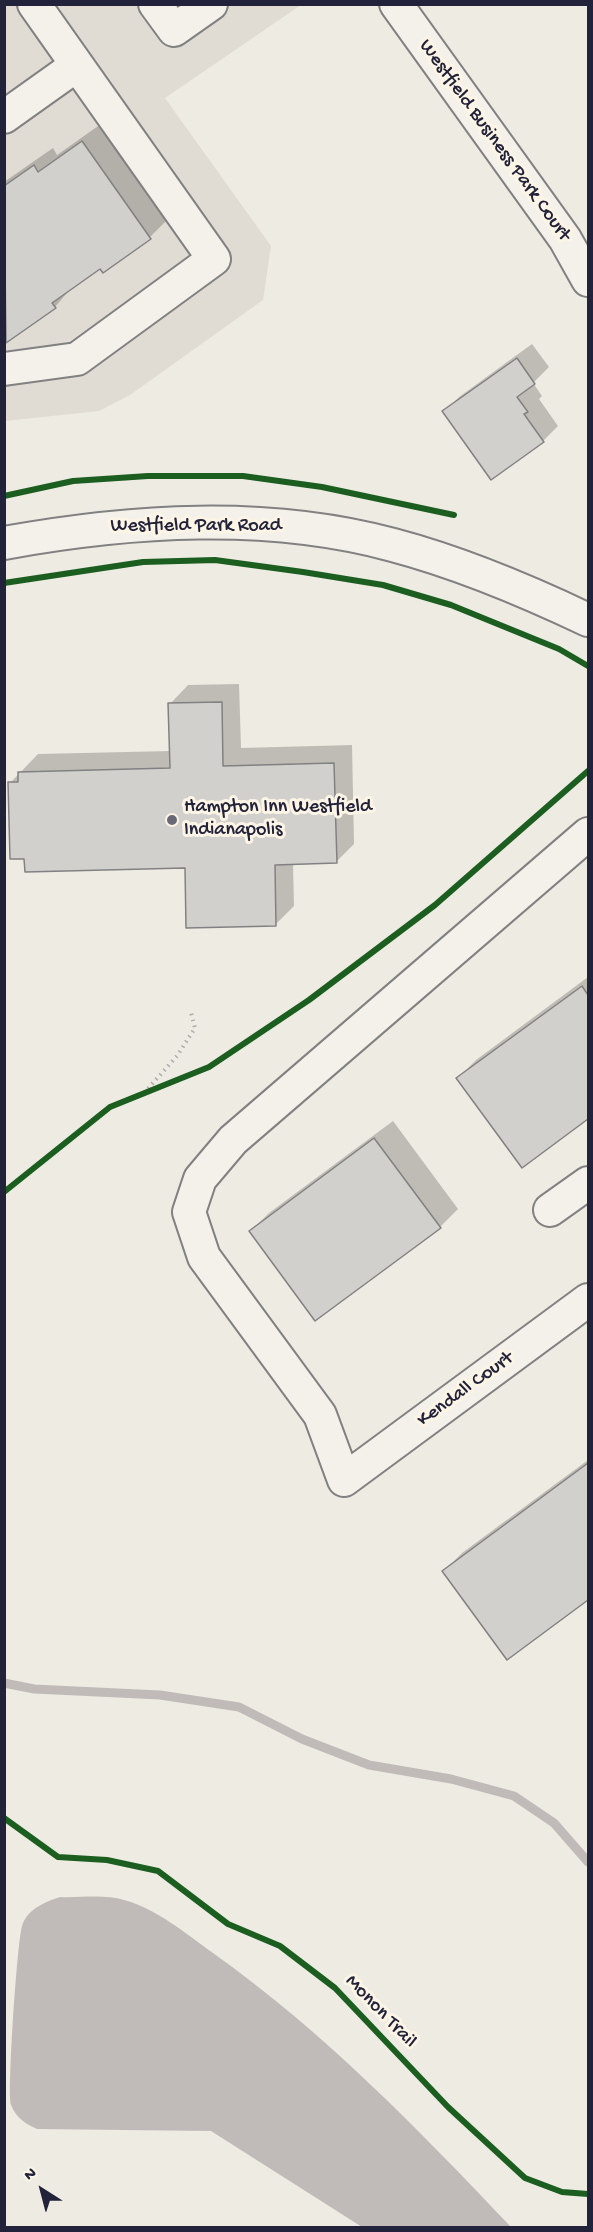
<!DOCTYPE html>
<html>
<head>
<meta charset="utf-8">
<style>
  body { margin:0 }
  #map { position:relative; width:593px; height:2232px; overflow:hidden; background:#eeebe3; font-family:"Gochi Hand",sans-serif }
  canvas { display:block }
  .frame { position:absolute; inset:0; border:6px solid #22223b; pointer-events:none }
  .north { position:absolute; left:12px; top:2160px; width:60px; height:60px; -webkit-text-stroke:4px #fcf5e5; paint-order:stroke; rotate:324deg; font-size:16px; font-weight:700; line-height:24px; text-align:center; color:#22223b }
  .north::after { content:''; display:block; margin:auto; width:21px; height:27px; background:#22223b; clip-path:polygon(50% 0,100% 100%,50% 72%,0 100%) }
</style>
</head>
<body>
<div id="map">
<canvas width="593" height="2232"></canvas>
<div class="frame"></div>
<div class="north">N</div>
</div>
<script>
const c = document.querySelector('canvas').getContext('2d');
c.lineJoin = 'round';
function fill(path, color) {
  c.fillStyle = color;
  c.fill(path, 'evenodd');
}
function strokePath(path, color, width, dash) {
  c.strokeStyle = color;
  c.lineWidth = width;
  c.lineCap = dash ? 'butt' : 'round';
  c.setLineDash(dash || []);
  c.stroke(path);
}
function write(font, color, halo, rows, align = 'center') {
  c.font = font + ' "Gochi Hand",sans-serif';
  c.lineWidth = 6;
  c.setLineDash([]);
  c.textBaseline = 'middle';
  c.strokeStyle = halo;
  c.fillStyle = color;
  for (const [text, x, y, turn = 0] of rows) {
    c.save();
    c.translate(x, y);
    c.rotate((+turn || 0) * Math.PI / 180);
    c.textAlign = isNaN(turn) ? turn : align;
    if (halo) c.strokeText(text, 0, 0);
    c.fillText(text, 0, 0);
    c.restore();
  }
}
fill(new Path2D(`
  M4,5H301L165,98L271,246L263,300L130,395L99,411L5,421Z`), '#e0dcd4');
fill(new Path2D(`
  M60,1897C80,1898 105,1894 124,1900C157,1909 185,1933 213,1953C324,2032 418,2129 511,2227H362L211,2131L37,2129C26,2124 16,2118 11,2105C7,2092 17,1943 22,1926C27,1909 45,1902 60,1897Z`), '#c0bbb8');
fill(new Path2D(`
  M101,124L168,219L150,237L103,271L100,267L72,287L55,307L7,341L4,182L53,148L57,155Z
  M532,344L549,367L533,383L542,396L539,399L558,426L543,441L492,477L444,412L459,397Z
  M239,684L241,748L352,745L354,844L336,862L293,863L294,906L276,924L186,866L26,857L10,783L38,754L171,751L170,704L188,685Z
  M588,977V1117L522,1166L458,1078L476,1060Z
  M393,1121L458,1209L440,1227L251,1231L269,1213Z
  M588,1460V1598L507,1658L444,1571L462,1553Z`), '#0003');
strokePath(new Path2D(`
  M4,1683L34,1689L160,1695L239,1707L302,1739L369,1765L451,1779L514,1796L554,1823L588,1862`), '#c0bbb8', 9);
const building = new Path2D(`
  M82,141L151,239L103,273L100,269L52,303L56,308L6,343L4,186L34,165L38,172Z
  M517,358L535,384L517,397L528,412L524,414L544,442L491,480L442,411Z
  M222,702L223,766L334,763L337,863L275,865L276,926L186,928L185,868L25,872L24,859H10L8,782H18V772L170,768L168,703Z
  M582,986L588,995V1119L522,1168L456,1078Z
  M374,1138L441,1228L315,1321L249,1231Z
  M588,1463V1600L507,1660L442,1571Z`);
fill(building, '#d2d0cc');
strokePath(building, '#828182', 1.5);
const minor = new Path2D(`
  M155,4L174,30L211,4
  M396,4L565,239L588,280
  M4,117L77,65
  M4,369L77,359L214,259L34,4
  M4,543C131,520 267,511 393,545C461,563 525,590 588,620
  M588,834L233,1140L200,1179L189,1212L204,1257L320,1415L344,1480L588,1300
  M550,1210L588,1183`);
strokePath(minor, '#828182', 36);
strokePath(new Path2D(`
  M144,1093L177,1056L195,1028L191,1013`), '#afadac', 4, [1.5, 4.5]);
strokePath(minor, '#f4f1eb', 32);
strokePath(new Path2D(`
  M4,496L73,481L148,476H243L322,487L454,515
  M4,583L143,562L215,560L303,572L383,585L451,605L559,649L588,666
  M4,1192L110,1107L209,1067L309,1000L435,905L588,771
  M4,1818L58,1857L107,1860L158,1871L228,1924L280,1946L335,1988L448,2107L525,2178L562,2192L588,2194`), '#1b5e20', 6);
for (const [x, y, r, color] of [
  [172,820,6,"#696876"]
]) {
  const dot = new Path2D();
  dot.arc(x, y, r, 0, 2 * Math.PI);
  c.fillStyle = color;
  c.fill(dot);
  strokePath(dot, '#fcf5e5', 2);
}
write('20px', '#22223b', '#fcf5e5', [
  ["Westfield Business Park Court",494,141,54],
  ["Westfield Park Road",196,527],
  ["Kendall Court",466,1390,-36],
  ["Monon Trail",380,2012,46]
]);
write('20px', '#22223b', '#fcf5e5', [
  ["Hampton Inn Westfield",184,808],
  ["Indianapolis",184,831]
], 'left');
</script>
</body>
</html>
